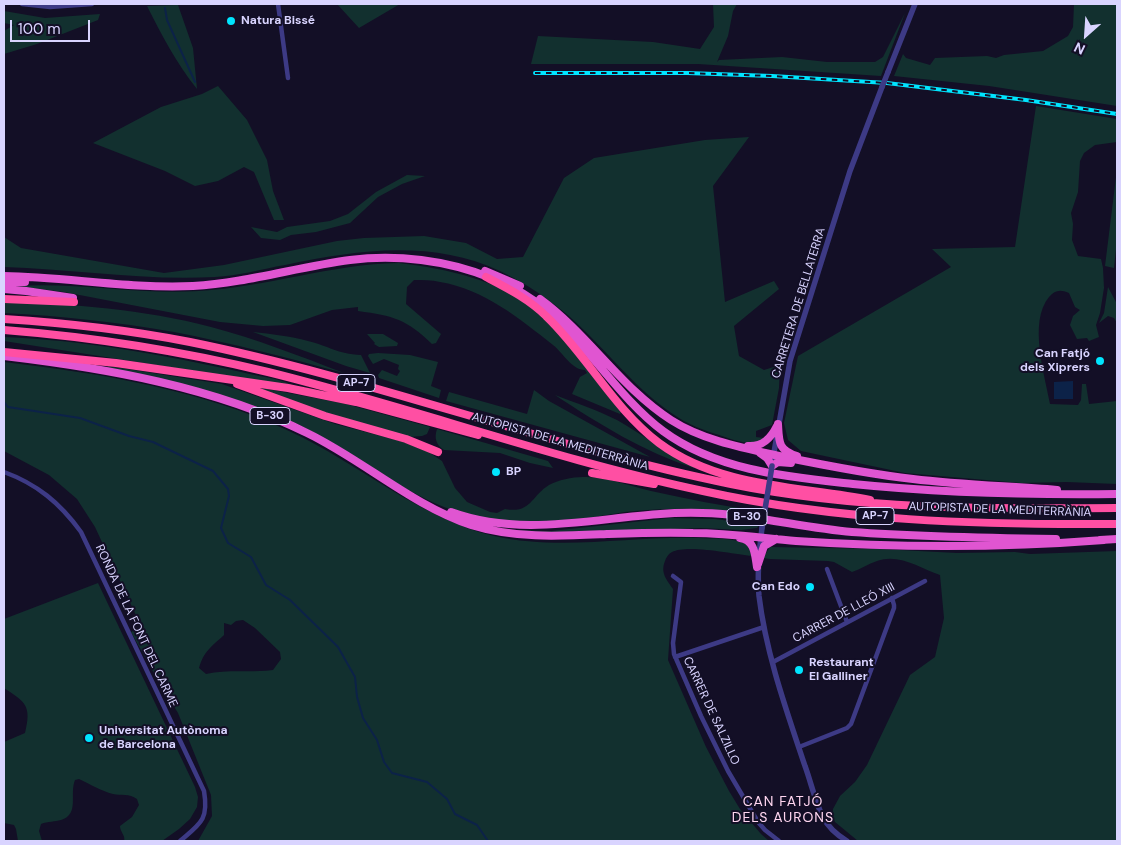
<!DOCTYPE html>
<html>
<head>
<meta charset="utf-8">
<style>
  body { margin:0 }
  #map { position:relative; width:1121px; height:845px; overflow:hidden; background:#130f26; font-family:"DM Sans",sans-serif }
  canvas { display:block }
  .frame { position:absolute; inset:0; border:5px solid #d9d4ff; pointer-events:none }
  .north { position:absolute; left:1061px; top:10px; width:50px; height:50px; -webkit-text-stroke:4px #130f26; paint-order:stroke; rotate:206deg; font-size:14px; font-weight:700; line-height:20px; text-align:center; color:#d9d4ff }
  .north::after { content:''; display:block; margin:auto; width:18px; height:22px; background:#d9d4ff; clip-path:polygon(50% 0,100% 100%,50% 72%,0 100%) }
  .scale { position:absolute; left:10px; top:20px; width:80px; height:22px; box-sizing:border-box; border:2px solid #d9d4ff; border-top:0; padding-left:6px; font-size:15px; line-height:18px; white-space:nowrap; color:#d9d4ff; -webkit-text-stroke:4px #130f26; paint-order:stroke }
</style>
</head>
<body>
<div id="map">
<canvas width="1121" height="845"></canvas>
<div class="frame"></div>
<div class="north">N</div>
<div class="scale">100 m</div>
</div>
<script>
const c = document.querySelector('canvas').getContext('2d');
c.lineJoin = 'round';
function fill(path, color) {
  c.fillStyle = color;
  c.fill(path, 'evenodd');
}
function strokePath(path, color, width, dash) {
  c.strokeStyle = color;
  c.lineWidth = width;
  c.lineCap = dash ? 'butt' : 'round';
  c.setLineDash(dash || []);
  c.stroke(path);
}
function write(font, color, halo, rows, align = 'center') {
  c.font = font + ' "DM Sans",sans-serif';
  c.lineWidth = 4;
  c.setLineDash([]);
  c.textBaseline = 'middle';
  c.strokeStyle = halo;
  c.fillStyle = color;
  for (const [text, x, y, turn = 0] of rows) {
    c.save();
    c.translate(x, y);
    c.rotate((+turn || 0) * Math.PI / 180);
    c.textAlign = isNaN(turn) ? turn : align;
    if (halo) c.strokeText(text, 0, 0);
    c.fillText(text, 0, 0);
    c.restore();
  }
}
fill(new Path2D(`
  M337,4H400L359,28Z
  M713,4H737L733,11L728,36L717,62L719,60L782,57L827,62H875L883,57L905,13L881,76L698,64H531L538,36L653,42L700,49L714,27Z
  M1074,4H1117V106L989,86L894,76L903,54L906,58L930,65L935,58L987,56L996,58L1004,55L1043,51L1068,36L1073,27Z
  M178,5L193,48L197,89C177,64 161,34 147,6Z
  M4,11L45,18L100,14L98,20L37,44L4,54V31L14,25L4,23Z
  M218,86L247,120L267,160L273,191L284,220H274L254,172L244,167L218,181L195,186L165,171L93,143L161,107L202,94Z
  M1036,106L1117,119V142L1095,145L1084,153L1080,161L1078,192L1071,213L1073,224L1072,240L1078,256L1101,259L1103,268L1104,288L1100,313L1096,325L1099,337L1089,341L1087,338L1077,339L1070,325L1073,316L1080,310L1075,307L1069,293C1060,289 1055,290 1049,297C1028,322 1045,376 1050,404L1078,405L1081,400L1082,384H1086L1089,404L1117,401V484L1067,482L1021,483L905,473L801,451L788,440L784,423L798,356L951,267L932,249L1015,247Z
  M749,137L713,186L725,302L774,281L779,289L734,326L739,356L764,370L780,365L779,388L772,425L756,431V437L764,438C753,447 737,441 725,437C710,432 693,427 679,418C636,391 607,350 570,317C549,299 525,283 500,271C431,239 357,250 285,265C262,269 238,276 215,277C144,281 74,269 4,267V237L21,248L164,273L224,265L337,241L364,238L424,236L466,243L497,259L523,257L564,178L594,158L705,140Z
  M1117,169V240L1114,268L1105,266Z
  M407,175L425,176L402,184L378,197L350,223L316,232L291,235L280,240L261,238L251,227L277,232L287,227L330,221L348,214L376,192Z
  M399,263C449,269 498,280 538,311C557,326 573,351 588,370C598,385 610,398 621,412L620,414L572,394L580,377L587,373L585,370C572,370 563,353 553,345C520,319 484,289 440,282C432,280 422,280 414,280L407,287L406,304L441,334L436,343L432,344C406,319 394,316 358,311V307L332,310L290,325L263,326L220,322L64,292L17,286C78,282 138,295 199,291C267,287 331,264 399,263Z
  M1108,287L1117,304V323L1114,318L1108,316L1099,323L1104,313Z
  M4,302C73,304 143,309 211,327C256,339 300,356 344,373C288,358 231,343 174,332C118,322 61,316 4,313Z
  M253,332C271,334 290,336 308,341C329,346 337,354 361,355L370,373L346,366Z
  M367,334H383L398,343L397,346L379,347L374,344L375,343Z
  M4,337C83,340 164,355 241,372C257,376 284,379 296,387L4,341Z
  M378,353L410,355L438,362L431,386L441,390L439,398L379,378L378,375L382,370L397,376L400,371L398,369L399,365L384,359L373,364L368,356L369,354Z
  M4,362C99,373 202,390 289,431C359,463 418,518 494,536C561,551 631,536 698,538C714,539 734,537 748,545L752,556C733,554 687,544 672,552C668,554 666,558 665,561C660,573 667,580 673,589L668,660L706,747L729,791L740,809L761,834L769,841H198L212,816L211,795L178,713L156,677L131,632L141,626L95,527L77,499L49,475L4,451ZM243,620L255,628L280,652L281,659L273,670C250,673 228,669 206,674L199,668C204,651 211,647 224,635V623L231,625L236,621Z
  M108,366L222,384L335,424L400,441L427,451L442,461L455,488L467,502L490,512L497,513L505,509C531,514 531,496 549,485C558,480 572,477 583,477C605,476 629,486 651,491C687,499 723,506 760,511V515C718,508 677,507 635,511C621,512 608,515 594,517C557,522 518,524 481,518C414,505 362,456 303,427C242,397 173,385 108,368Z
  M262,388L346,404L430,427L427,434L422,436L409,437L343,420L261,390Z
  M534,390L549,401L650,457L446,401L449,392L527,414Z
  M555,395C576,403 597,410 617,420C643,435 667,453 694,466V468C644,452 599,424 555,395Z
  M437,429L548,461L553,468L530,463L500,453L444,450C436,445 434,438 437,429Z
  M671,518L715,519L759,525L757,528L741,530L701,528L550,534L514,530L551,531Z
  M770,547L880,549L957,553L1015,552L1030,554L1117,551V841H858L835,822L832,816L833,809L840,796L855,782L867,765L910,675L935,657L944,618L940,575C920,568 899,553 877,561C868,564 861,569 852,572L834,562L828,561L770,559L763,558Z
  M98,583L195,787L198,797L197,807L190,819L179,829L162,841H124C126,836 120,832 120,826L132,817L139,805L137,799C129,793 121,796 113,794C101,791 90,784 79,779L75,780C69,794 80,814 61,820C55,822 48,821 41,824L39,831L42,841H18L16,829L14,825L4,823V742L25,733C32,705 25,702 4,688V619Z`), '#12302f');
fill(new Path2D(`
  M1073,381V399H1054V382Z`), '#0c2248');
strokePath(new Path2D(`
  M165,8L167,20L195,82
  M4,402L8,407L80,418L129,436L153,442L213,471L228,489L229,496L221,528L228,543L251,557L266,585L290,600L338,647L355,677L357,697L363,718L377,740L384,762L392,773L427,782L447,799L455,814L477,825L488,841`), '#0c2248', 2);
strokePath(new Path2D(`
  M22,4L50,7L92,4
  M278,4L288,78
  M4,472C37,484 60,503 81,532L204,791C209,820 200,824 180,841
  M827,569L847,622
  M673,576L681,582L673,643L674,654L701,716L728,771L758,822L765,830L779,841
  M675,657L764,627
  M773,662L925,581
  M799,747L847,728L851,724L894,608V605L892,598`), '#3d3a85', 4.5);
strokePath(new Path2D(`
  M888,72L915,4
  M773,458L790,361L850,171L882,87
  M762,528C759,551 757,573 759,596C766,654 787,712 805,766C811,782 815,802 823,817C828,827 837,835 847,841`), '#3d3a85', 5.5);
strokePath(new Path2D(`
  M485,271L520,286
  M4,276C67,277 130,289 193,286C246,283 297,267 350,260C396,254 447,260 491,278
  M4,282H25
  M511,287C573,316 608,390 663,431C717,471 789,477 853,484C941,493 1029,495 1117,494
  M4,289L26,291L73,298
  M540,299C588,334 621,388 671,420C702,440 743,448 779,456C823,465 868,474 913,479C961,485 1009,486 1057,490
  M4,356C105,368 215,387 307,433C363,460 413,506 471,525C516,539 562,536 607,534C636,533 664,532 693,533C727,533 761,538 796,541C899,548 1001,548 1104,540
  M778,424C779,442 778,450 797,456
  M748,446C763,447 771,438 777,426
  M760,453L767,458L772,466L778,462L791,463
  M451,512C533,542 619,510 702,513C753,514 802,528 852,532C920,537 988,538 1056,539
  M740,538C755,540 755,555 757,567
  M1100,540L1117,539
  M758,564L764,546L776,539`), '#e055d1', 8);
strokePath(new Path2D(`
  M486,277C507,288 529,299 546,316C587,355 613,408 659,443C720,488 799,486 870,500
  M4,299L74,302
  M4,319C66,323 129,330 190,342C373,379 548,447 731,484C858,510 988,509 1117,508
  M4,330C93,337 181,351 268,372C414,408 556,460 703,491C838,521 979,525 1117,524
  M4,352L116,363L288,388L356,402L478,435
  M237,384L325,416L406,439L438,452
  M592,473L654,484`), '#ff4fa3', 8);
const rail = new Path2D(`
  M535,73H687L772,76L887,83L1026,100L1117,114`);
strokePath(rail, '#00e5ff', 4);
strokePath(rail, '#130f26', 2, [5.5]);
strokePath(new Path2D(`
  M882,87L888,72
  M762,528L772,466`), '#3d3a85', 5.5);
for (const [x, y, r, color] of [
  [231,21,5,"#00e5ff"],
  [1100,361,5,"#00e5ff"],
  [496,472,5,"#00e5ff"],
  [810,587,5,"#00e5ff"],
  [799,670,5,"#00e5ff"],
  [89,738,5,"#00e5ff"]
]) {
  const dot = new Path2D();
  dot.arc(x, y, r, 0, 2 * Math.PI);
  c.fillStyle = color;
  c.fill(dot);
  strokePath(dot, '#130f26', 2);
}
for (const [x, y, w] of [
  [356,383,38],
  [270,416,40],
  [875,516,38],
  [747,517,40]
]) {
  const box = new Path2D();
  box.roundRect(x - w / 2, y - 8.5, w, 17, 4);
  c.fillStyle = '#130f26';
  c.fill(box);
  strokePath(box, '#d9d4ff', 1);
}
write('bold 11px', '#d9d4ff', null, [
  ["AP-7",356,383],
  ["B-30",270,416],
  ["AP-7",875,516],
  ["B-30",747,517]
]);
write('bold 12px', '#d9d4ff', '#130f26', [
  ["Natura Bissé",241,21],
  ["Can Fatjó",1090,354,"right"],
  ["dels Xiprers",1090,368,"right"],
  ["BP",506,472],
  ["Can Edo",800,587,"right"],
  ["Restaurant",809,663],
  ["El Galliner",809,677],
  ["Universitat Autònoma",99,731],
  ["de Barcelona",99,745]
], 'left');
write('12px', '#d9d4ff', '#130f26', [
  ["CARRETERA DE BELLATERRA",799,303,-73],
  ["AUTOPISTA DE LA MEDITERRÀNIA",560,442,16],
  ["AUTOPISTA DE LA MEDITERRÀNIA",1000,510,2],
  ["CARRER DE LLEÓ XIII",844,613,-28],
  ["RONDA DE LA FONT DEL CARME",136,626,65],
  ["CARRER DE SALZILLO",711,711,65]
]);
c.letterSpacing = '1px';
write('14px', '#ffd6f0', '#130f26', [
  ["CAN FATJÓ",783,802],
  ["DELS AURONS",783,818]
]);
c.letterSpacing = '0px';
</script>
</body>
</html>
